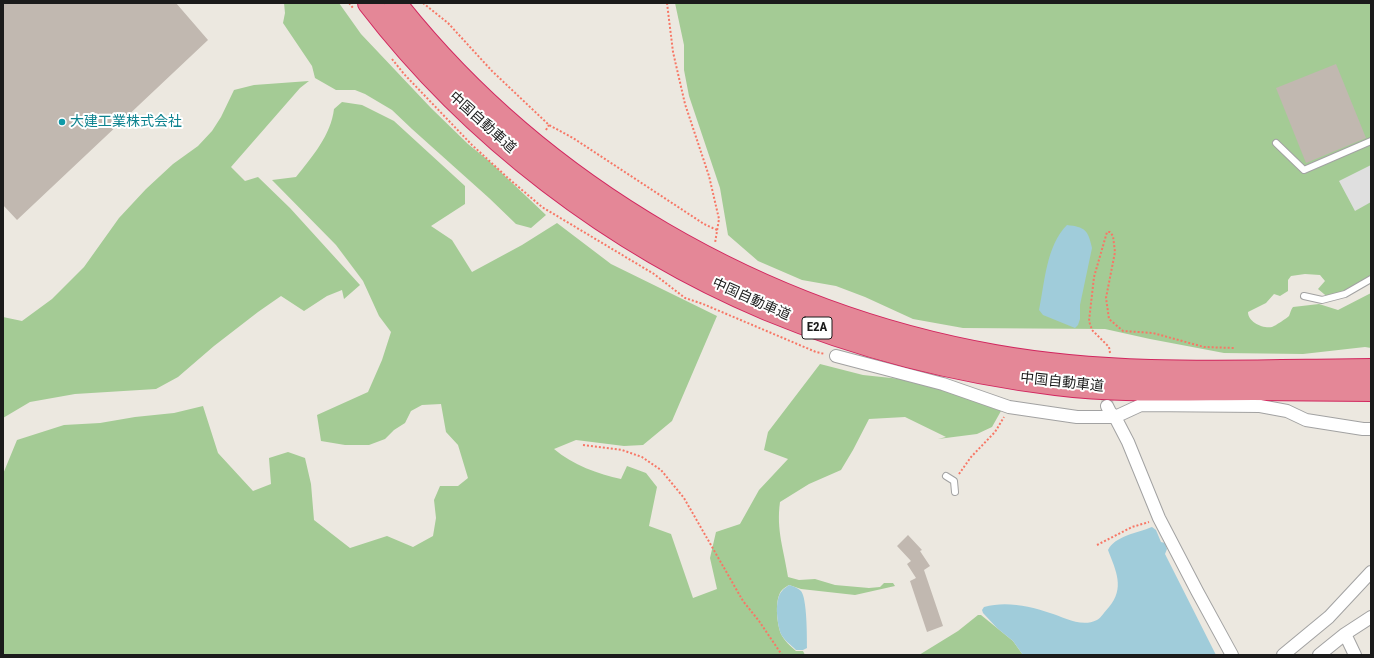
<!DOCTYPE html>
<html>
<head>
<meta charset="utf-8">
<style>
  body { margin:0 }
  #map { position:relative; width:1374px; height:658px; overflow:hidden; background:#ece8e0; font-family:"Roboto Condensed",sans-serif }
  canvas { display:block }
  .frame { position:absolute; inset:0; border:4px solid #1b1b1b; pointer-events:none }
</style>
</head>
<body>
<div id="map">
<canvas width="1374" height="658"></canvas>
<div class="frame"></div>
</div>
<script>
const c = document.querySelector('canvas').getContext('2d');
c.lineJoin = 'round';
function fill(path, color) {
  c.fillStyle = color;
  c.fill(path, 'evenodd');
}
function strokePath(path, color, width, dash) {
  c.strokeStyle = color;
  c.lineWidth = width;
  c.lineCap = dash ? 'butt' : 'round';
  c.setLineDash(dash || []);
  c.stroke(path);
}
function write(font, color, halo, rows, align = 'center') {
  c.font = font + ' "Roboto Condensed","Noto Sans JP",sans-serif';
  c.lineWidth = 4;
  c.setLineDash([]);
  c.textBaseline = 'middle';
  c.strokeStyle = halo;
  c.fillStyle = color;
  for (const [text, x, y, turn = 0] of rows) {
    c.save();
    c.translate(x, y);
    c.rotate((+turn || 0) * Math.PI / 180);
    c.textAlign = isNaN(turn) ? turn : align;
    if (halo) c.strokeText(text, 0, 0);
    c.fillText(text, 0, 0);
    c.restore();
  }
}
fill(new Path2D(`
  M284,3H339L361,34L431,108L468,144L489,161L546,215L531,228L516,224L489,198L412,129L392,110L365,94L355,90H336L315,78L312,66L283,23L285,13Z
  M675,3H1371V278L1330,299L1318,289L1325,281L1320,275L1305,274L1291,276L1288,280V291L1280,296L1274,294L1266,303L1248,312C1248,322 1263,329 1272,327C1275,326 1287,318 1289,316C1290,314 1291,309 1293,307L1319,304L1338,310L1371,293V348L1365,347L1303,354L1224,353L1150,339L1105,329L963,328L913,319L865,297L836,286L802,280L758,261L728,235L720,188L689,96L684,70V45Z
  M309,81L300,88L231,167L245,181L258,177L290,208L360,285L344,299L342,290L327,296L304,311L281,296L258,312L214,346L178,377L156,389L75,394L30,402L3,418V317L22,321L52,299L84,267L119,218L146,189L173,164L198,146L212,131L221,117L234,90L254,85Z
  M342,102L362,105L394,121L465,186V204L431,226L452,240L472,272L522,245L557,223L611,264L717,316L672,421L643,445L624,446L576,440L554,449C573,465 598,474 621,479L627,466L646,473L657,487L649,526L671,534L693,598L717,589L710,558L716,532L740,524L759,490L788,459L764,450L768,432L820,364L863,375L910,380L960,396L1001,411L992,427L977,434L938,439L946,437L905,417L869,419L853,450L841,470L809,484L780,502C776,530 784,550 788,577L799,580L815,579L835,585L869,588L880,587L884,583H893L895,586L855,595L801,589L789,585C787,586 784,588 782,590C774,599 777,624 781,634C784,640 790,646 796,651H803L805,655H3V474L17,440L64,425L100,423L135,417L174,413L203,406L218,453L253,491L271,484L269,458L288,452L305,458L311,484L314,520L350,548L387,536L413,547L433,536L436,518L434,500L440,486H458L468,478L458,445L446,432L441,404L422,405L411,411L405,423L394,430L385,439L369,445H345L321,441L317,415L368,392L382,360L391,332L379,316L363,281L336,245L272,180L296,177C312,157 331,135 334,109Z
  M978,615H981L1013,641L1023,655H919L958,631Z`), '#a4cb95');
fill(new Path2D(`
  M1371,165V202L1355,211L1339,181Z`), '#dfdfdf');
fill(new Path2D(`
  M1067,225C1085,227 1088,230 1092,248L1080,305V319L1078,325L1075,328L1043,315L1039,310C1045,282 1046,246 1067,225Z
  M1152,527L1156,530L1161,542L1165,543L1167,549L1165,554L1216,655H1023L1013,641L997,628L983,613L982,610L984,607C1006,601 1029,606 1050,613C1064,617 1081,628 1097,620C1101,618 1105,611 1109,607C1125,588 1116,571 1108,550C1115,536 1137,533 1152,527Z
  M789,585C793,586 798,588 801,591C807,598 807,636 807,648L803,650H796C791,645 784,640 781,634C777,624 774,599 782,591C784,588 787,587 789,585Z`), '#a0ccda');
fill(new Path2D(`
  M3,3H176L208,40L17,220L3,205Z
  M1336,64L1366,138L1306,163L1276,88Z
  M908,535L922,550L920,551L930,566L924,570L943,626L927,632L910,581L916,578L907,564L911,561L897,546Z`), '#c1b8b0');
strokePath(new Path2D(`
  M1107,406L1110,354`), '#cdc9c2', 12, [12, 6]);
const lane = new Path2D(`
  M1276,143L1304,170L1371,141
  M1304,296L1322,300L1345,294L1371,279
  M946,476L954,481L955,492`);
const street = new Path2D(`
  M836,356L943,384L1009,407L1077,417H1115L1141,405L1260,406L1287,411L1306,420L1363,429H1371
  M1107,406L1110,412L1115,417L1128,442L1159,518L1197,591L1232,655
  M1345,634L1355,655
  M1283,655L1329,617L1371,572
  M1319,655L1345,634L1371,617`);
const highway = new Path2D(`
  M369,3C471,136 613,244 767,309C859,347 957,372 1056,384C1121,392 1187,389 1253,389C1292,389 1332,390 1371,390
  M395,3C541,188 763,315 995,356C1119,378 1246,371 1371,370`);
strokePath(lane, '#a2a2a2', 8);
strokePath(street, '#a2a2a2', 14);
strokePath(highway, '#d1265e', 24);
strokePath(new Path2D(`
  M349,3L353,8
  M423,3L448,23L492,71L549,125L573,138L704,224L717,230
  M667,3L673,52L685,104L709,176L719,219L715,243
  M392,59L404,74L472,145L508,178L542,207L654,274L685,298L703,304L816,352L825,354
  M546,130L549,125
  M1110,353L1109,347L1092,330L1089,321L1094,277L1107,232H1110L1113,236L1115,252L1106,298L1109,319L1123,331L1153,333L1204,347L1234,348
  M583,445L622,450L642,457L661,470L684,498L743,601L759,621L782,655
  M959,474L971,457L995,432L1004,417
  M1097,545L1132,527L1149,522`), '#f77766', 2, [2, 2]);
strokePath(lane, '#fff', 6);
strokePath(street, '#fff', 12);
strokePath(highway, '#e48797', 22);
for (const [x, y, r, color] of [
  [62,122,4,"#0f9aa8"]
]) {
  const dot = new Path2D();
  dot.arc(x, y, r, 0, 2 * Math.PI);
  c.fillStyle = color;
  c.fill(dot);
  strokePath(dot, '#fff', 1.5);
}
for (const [x, y, w] of [
  [817,328,30]
]) {
  const box = new Path2D();
  box.roundRect(x - w / 2, y - 11, w, 22, 3);
  c.fillStyle = '#fff';
  c.fill(box);
  strokePath(box, '#1b1b1b', 1);
}
write('bold 13px', '#1b1b1b', null, [
  ["E2A",817,328]
]);
write('14px', '#0d838f', '#fff', [
  ["大建工業株式会社",70,122]
], 'left');
write('14px', '#1b1b1b', '#fff', [
  ["中国自動車道",482,123,42],
  ["中国自動車道",751,300,24],
  ["中国自動車道",1062,383,6]
]);
</script>
</body>
</html>
